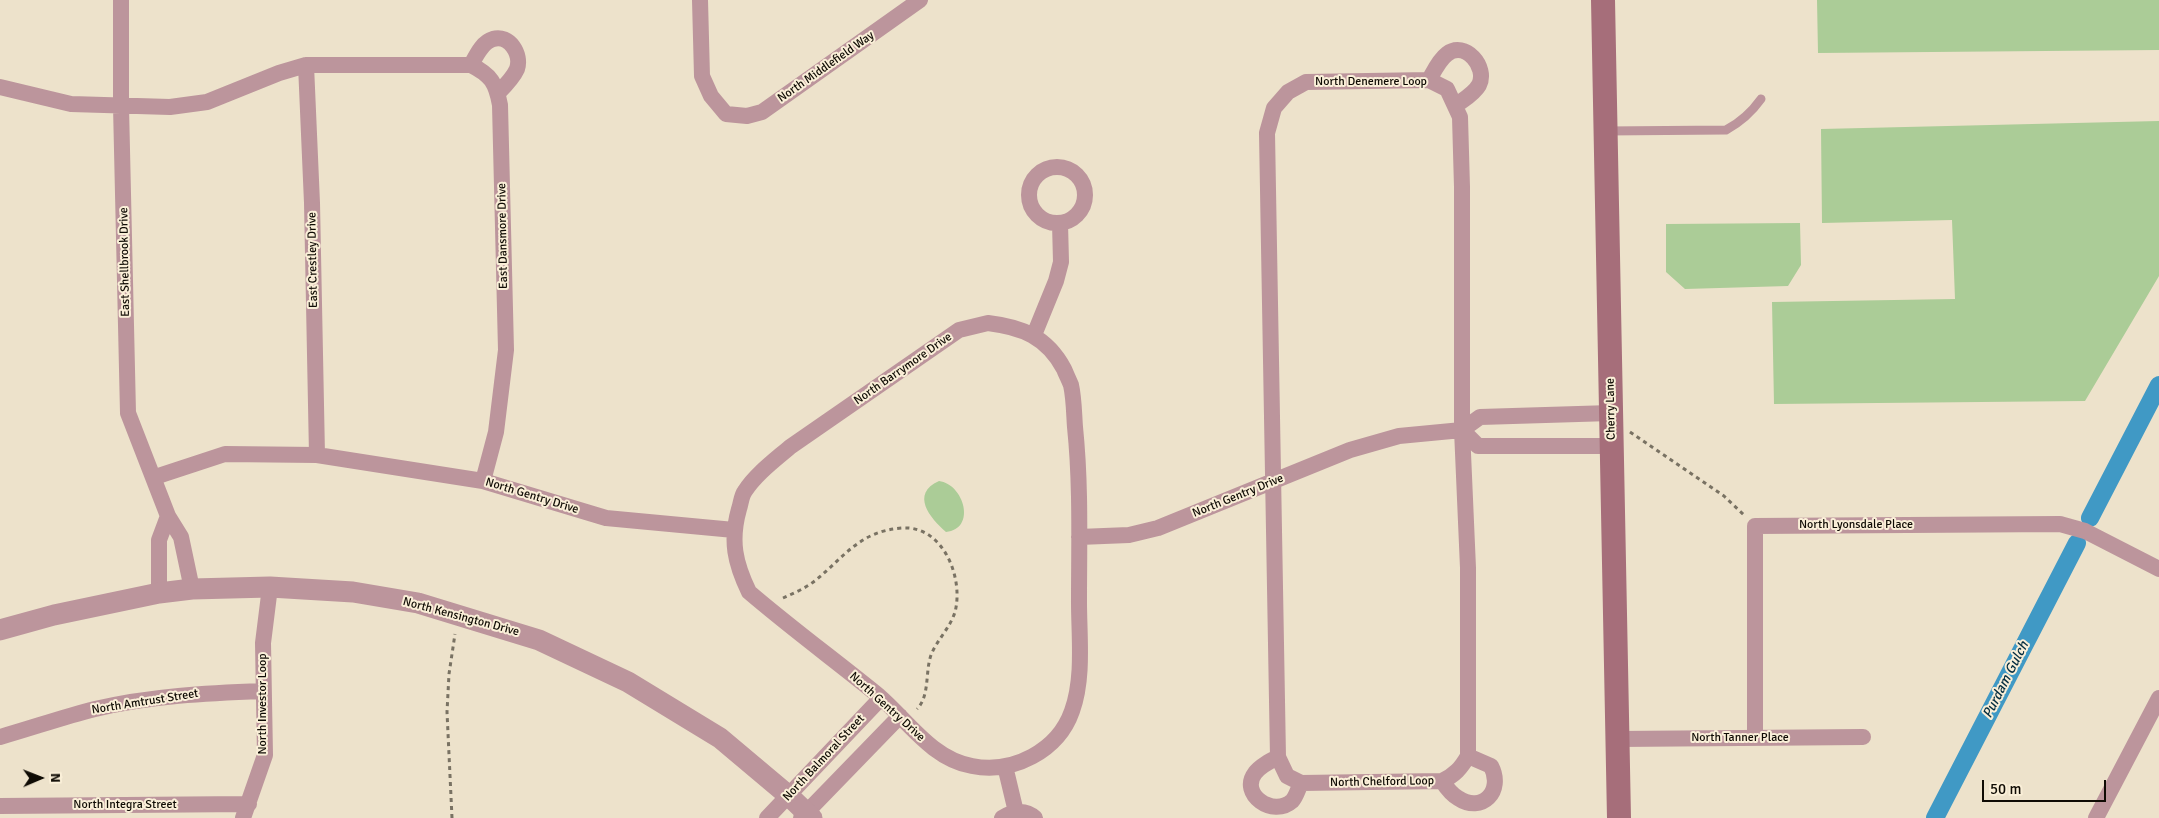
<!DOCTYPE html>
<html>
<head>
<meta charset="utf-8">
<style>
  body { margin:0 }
  #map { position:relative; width:2159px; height:818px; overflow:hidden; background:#ede2cb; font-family:Signika,sans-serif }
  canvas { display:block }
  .north { position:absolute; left:15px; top:753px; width:50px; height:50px; -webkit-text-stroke:4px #faefd8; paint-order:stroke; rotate:89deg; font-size:14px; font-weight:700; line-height:20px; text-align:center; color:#0f0b04 }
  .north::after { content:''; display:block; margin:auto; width:18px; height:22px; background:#0f0b04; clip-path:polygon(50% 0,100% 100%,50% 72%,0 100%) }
  .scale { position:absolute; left:1982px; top:780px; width:124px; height:22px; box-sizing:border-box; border:2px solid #0f0b04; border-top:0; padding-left:6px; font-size:15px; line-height:18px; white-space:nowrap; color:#0f0b04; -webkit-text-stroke:4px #faefd8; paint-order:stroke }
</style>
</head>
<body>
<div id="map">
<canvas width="2159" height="818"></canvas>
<div class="north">N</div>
<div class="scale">50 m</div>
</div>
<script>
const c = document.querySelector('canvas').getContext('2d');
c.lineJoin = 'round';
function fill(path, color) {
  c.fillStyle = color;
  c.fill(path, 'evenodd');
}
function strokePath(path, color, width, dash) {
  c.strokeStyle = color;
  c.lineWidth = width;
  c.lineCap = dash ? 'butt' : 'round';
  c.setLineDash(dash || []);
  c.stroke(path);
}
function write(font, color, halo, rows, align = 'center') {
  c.font = font + ' Signika,sans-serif';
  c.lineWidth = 4;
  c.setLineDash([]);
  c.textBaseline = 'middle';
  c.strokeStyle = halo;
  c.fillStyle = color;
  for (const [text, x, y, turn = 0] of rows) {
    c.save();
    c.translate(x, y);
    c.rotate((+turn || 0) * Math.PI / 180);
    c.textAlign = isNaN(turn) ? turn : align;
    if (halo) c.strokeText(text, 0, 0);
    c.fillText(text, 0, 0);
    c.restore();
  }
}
fill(new Path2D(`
  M1817,0H2159V50L1818,53Z
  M2159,121V276L2085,401L1774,404L1772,302L1955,299L1952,220L1822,223L1821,129Z
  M1800,223L1801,265L1788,286L1685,289L1666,272V224Z
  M939,481C964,484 977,529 946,532C930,518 910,494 939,481Z`), '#abcc97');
strokePath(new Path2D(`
  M2090,518L2159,385
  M1935,818L2077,543`), '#4099c5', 18);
strokePath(new Path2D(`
  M1630,432L1724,496L1744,515
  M783,598C794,593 806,588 816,580C845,556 860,531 902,528C943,525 964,578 955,612C950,628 937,640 931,655C925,672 930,696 917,709
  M452,818L447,712L449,674L455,634`), '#797263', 3, [4, 4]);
strokePath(new Path2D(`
  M1606,131L1726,130C1741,122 1751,113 1761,99`), '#bc959c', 9);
strokePath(new Path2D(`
  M121,0V106L128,413L168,516L181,537L192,589
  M700,0L702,76L711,96L726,114L747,116L762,112L920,0
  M306,65L312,203L317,455
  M471,65C476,56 482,42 493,39C509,34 522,54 517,69C513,78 505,86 498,93
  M1429,80L1447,89L1460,117L1462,187V430L1468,568V756C1461,768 1455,775 1442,781L1301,783L1287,776L1278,757L1267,133L1274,108L1288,92L1306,82Z
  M1429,80C1434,71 1439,60 1447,54C1465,40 1488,67 1479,85C1474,94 1463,100 1455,106
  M0,87L71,104L170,107L207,102L279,73L306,65H471C491,75 496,83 500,105L506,350L496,432L483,481
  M1029 195a28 28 0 1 1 56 0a28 28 0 1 1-56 0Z
  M988,323C1022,327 1047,337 1064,369C1066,374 1069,380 1071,385C1074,398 1074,414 1075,427C1081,485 1079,544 1079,602C1079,637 1084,678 1072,711C1058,751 1013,774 972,766C932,759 908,721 879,696C836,661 791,628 749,592C735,563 730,541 739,509C741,504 741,496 745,491C756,474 775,460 790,447L959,330Z
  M1034,335L1056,281L1061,262L1060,223
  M1462,430L1478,446H1612
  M155,477L225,454L317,455L483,481L606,518L734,530
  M1079,537L1129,535L1158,528L1350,450L1399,436L1462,430L1480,417L1611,413
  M159,593V540L168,516
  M0,737C32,728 63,717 95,709C150,696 207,693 263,691
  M1755,738V526L2060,524L2085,531L2159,569
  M1618,739L1863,737
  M1278,757C1270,761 1260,766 1255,773C1239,794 1273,818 1292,801C1296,797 1298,789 1301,783
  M1005,766L1016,812
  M1442,781C1446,787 1451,794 1458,798C1482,814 1504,791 1491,766L1468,756
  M0,806L249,804
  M243,818L265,755L263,643L270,587
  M767,818L881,698
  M801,818L900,716
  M1002,818C1013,811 1025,809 1035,818
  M2096,818L2159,698`), '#bc959c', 16);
strokePath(new Path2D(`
  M0,630L54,615L159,593L192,589L270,587L353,592L418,603L539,640L628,682L720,738L789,796L812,818`), '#bc959c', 21);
strokePath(new Path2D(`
  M1603,0L1619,818`), '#a66e7a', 24);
write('12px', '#0f0b04', '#faefd8', [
  ["North Middlefield Way",826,67,-35],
  ["North Denemere Loop",1371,82],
  ["East Dansmore Drive",503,236,-91],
  ["East Crestley Drive",313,260,-91],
  ["East Shellbrook Drive",125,262,-91],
  ["North Barrymore Drive",903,369,-35],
  ["Cherry Lane",1611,409,-91],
  ["North Gentry Drive",532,496,17],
  ["North Gentry Drive",1238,496,-22],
  ["North Lyonsdale Place",1856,525],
  ["North Kensington Drive",461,617,15],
  ["North Amtrust Street",145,702,-9],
  ["North Investor Loop",263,704,-90],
  ["North Gentry Drive",887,707,42],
  ["North Tanner Place",1740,738],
  ["North Balmoral Street",824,758,-47],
  ["North Chelford Loop",1382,782,-1],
  ["North Integra Street",125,805]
]);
write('italic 14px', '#042d40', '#faefd8', [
  ["Purdam Gulch",2006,680,-63]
]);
</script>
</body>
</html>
